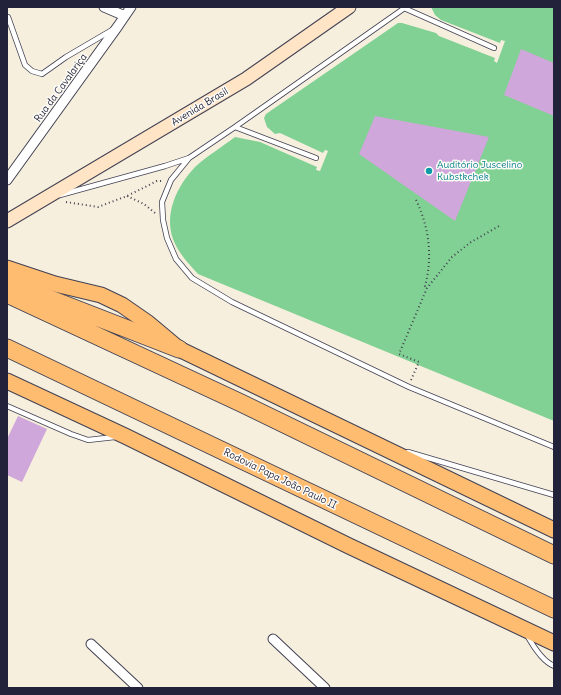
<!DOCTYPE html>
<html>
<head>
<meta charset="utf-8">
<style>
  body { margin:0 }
  #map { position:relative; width:561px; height:695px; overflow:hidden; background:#f6efdd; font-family:Delius,sans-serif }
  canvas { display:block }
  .frame { position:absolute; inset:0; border:8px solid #22223b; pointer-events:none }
</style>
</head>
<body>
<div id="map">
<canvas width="561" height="695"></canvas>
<div class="frame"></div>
</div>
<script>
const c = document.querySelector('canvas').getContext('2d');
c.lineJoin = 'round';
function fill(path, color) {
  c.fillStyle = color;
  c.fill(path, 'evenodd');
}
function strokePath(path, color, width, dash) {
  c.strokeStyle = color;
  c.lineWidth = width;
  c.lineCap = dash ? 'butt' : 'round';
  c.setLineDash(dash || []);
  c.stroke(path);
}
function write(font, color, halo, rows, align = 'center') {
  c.font = font + ' Delius,sans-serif';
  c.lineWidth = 3;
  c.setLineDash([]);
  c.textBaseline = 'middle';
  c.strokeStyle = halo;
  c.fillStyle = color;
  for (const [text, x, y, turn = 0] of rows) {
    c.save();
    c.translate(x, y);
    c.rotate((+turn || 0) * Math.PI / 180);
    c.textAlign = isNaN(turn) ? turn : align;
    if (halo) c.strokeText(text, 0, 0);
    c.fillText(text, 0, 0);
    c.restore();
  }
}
fill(new Path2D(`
  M431,7H554V421L198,274C189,264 178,253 173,239C164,213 177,186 195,167C207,156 222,147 235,137L260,142L317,167L316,170L320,171L328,151L325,150L323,153L280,133L275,134L267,127L264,118L266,114L398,23H402L436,33L439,36L495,58L494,61L497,63L505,41L501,40L500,43L441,20L435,15Z`), '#80d193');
fill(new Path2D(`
  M521,49L554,63V116L504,95Z
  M375,116L489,137L455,221L359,154Z
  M18,416L47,429L22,482L7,475V439Z`), '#cfa7da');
const lane = new Path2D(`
  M404,8L494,48
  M8,17L25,65L32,71L42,74L66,57L112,30
  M235,127L316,158
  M189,158L171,180L162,202L163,220L167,238L176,259L192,278L232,302L409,387L554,447
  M60,195L165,166L189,158L235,127L406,7
  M7,406L71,434L88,440L115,437
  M408,452L554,495
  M527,635C533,646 542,661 554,666`);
const street = new Path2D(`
  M104,7L125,16
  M7,180L118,26L131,7
  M273,639L325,688
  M91,644L138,688`);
const secondary = new Path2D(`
  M7,221L246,79L349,7`);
const primary = new Path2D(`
  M7,268L55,284L101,295L122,305L148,323L179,349L554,530
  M7,381L125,436L349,546L554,643`);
const highway = new Path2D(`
  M9,283L179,349
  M7,294L241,403L554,555
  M7,348L554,609`);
strokePath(lane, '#424153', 6);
strokePath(street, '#424153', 11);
strokePath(secondary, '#424153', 15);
strokePath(primary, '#424153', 17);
strokePath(highway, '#424153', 19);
strokePath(new Path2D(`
  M127,196L144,204L155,213
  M416,200C429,227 433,257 425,286L427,288
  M66,202L98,207L127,196L157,181H162
  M411,380L419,362L399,354L427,288L452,257L471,242L499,226`), '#424153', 2, [1, 3]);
strokePath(lane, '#fff', 4.5);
strokePath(street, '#fff', 9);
strokePath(secondary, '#ffe4c6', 13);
strokePath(primary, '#febc71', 15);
strokePath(highway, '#febc71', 17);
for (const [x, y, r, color] of [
  [429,171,4,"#0f9aa8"]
]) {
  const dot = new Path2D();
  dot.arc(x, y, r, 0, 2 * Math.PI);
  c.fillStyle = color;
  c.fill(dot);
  strokePath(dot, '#fdfcf7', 1.5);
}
write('10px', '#22223b', '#fdfcf7', [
  ["Rua da Cavalariça",61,88,-54],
  ["Avenida Brasil",200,107,-31],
  ["Rodovia Papa João Paulo II",280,479,26]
]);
write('10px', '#0d838f', '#fdfcf7', [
  ["Auditório Juscelino",437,165],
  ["Kubstkchek",437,177]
], 'left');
</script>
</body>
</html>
